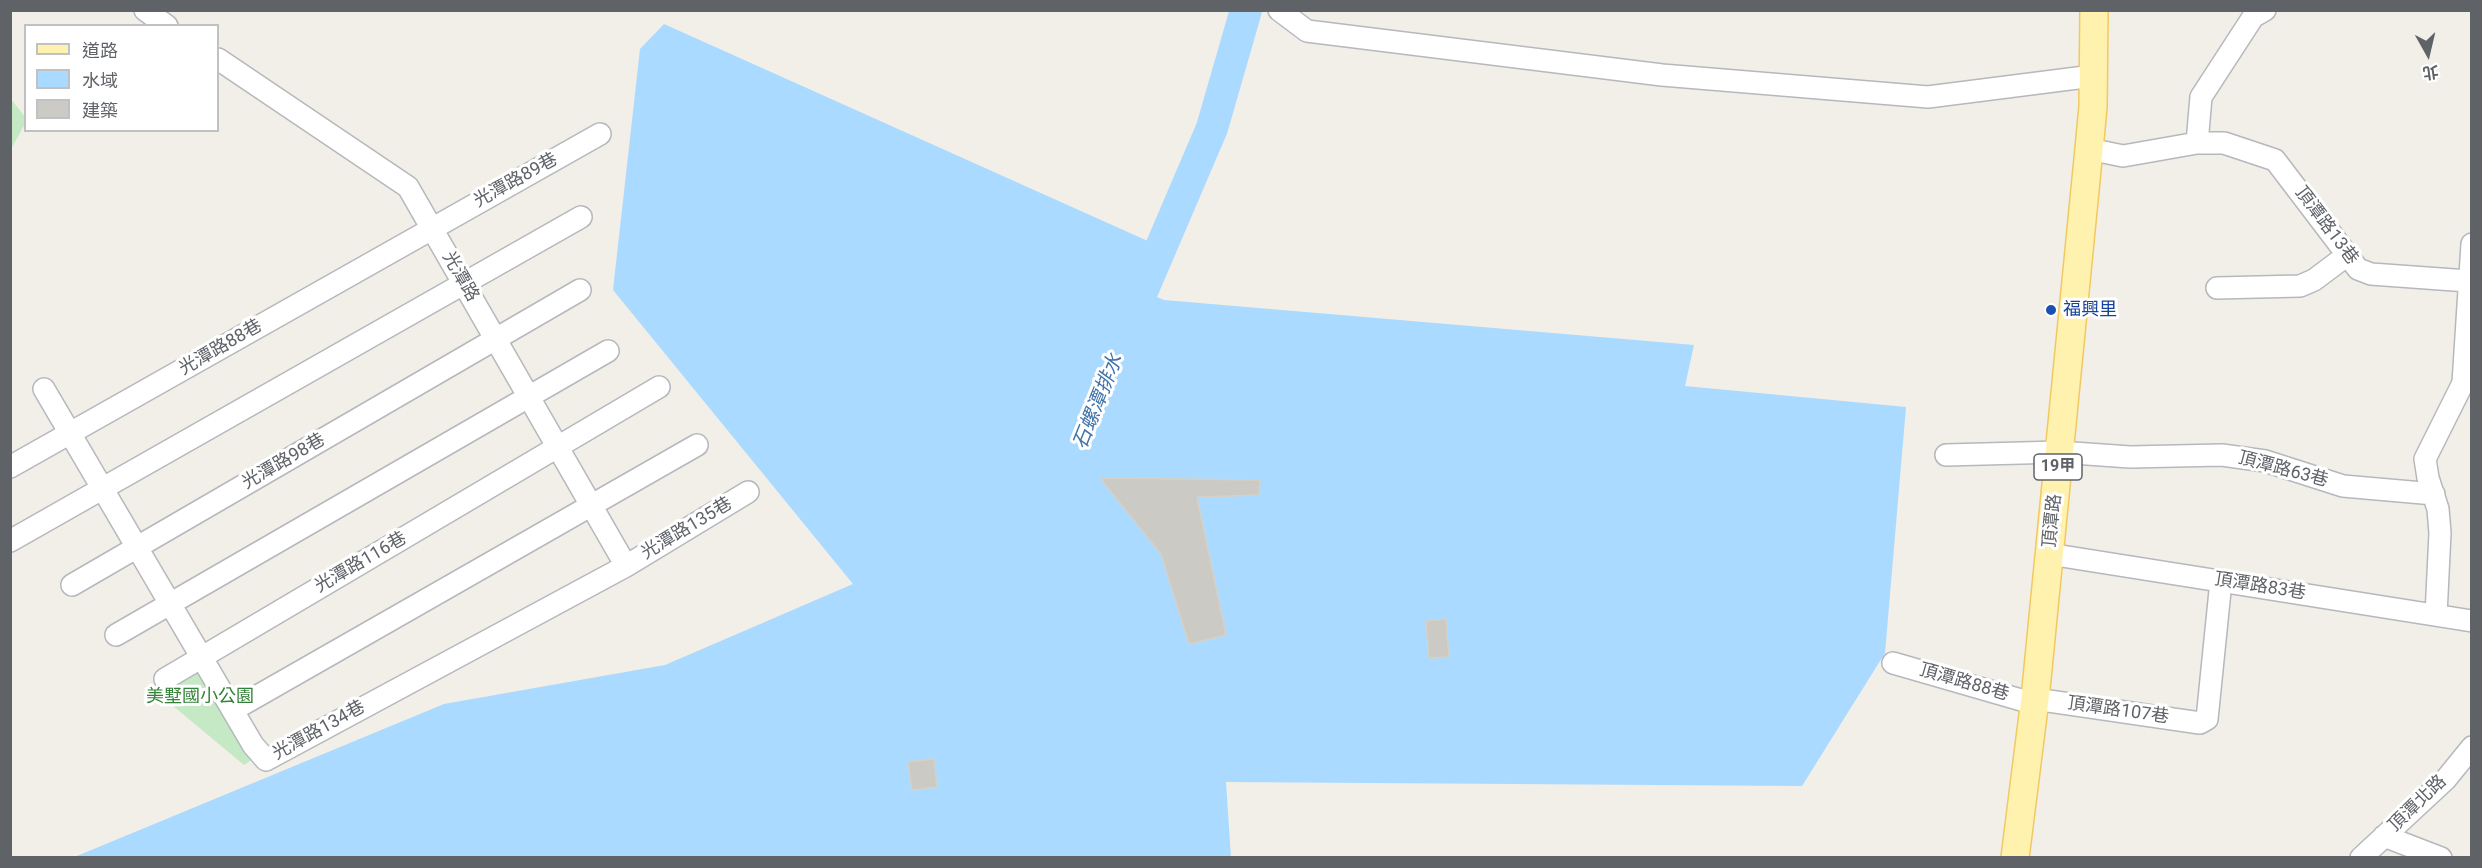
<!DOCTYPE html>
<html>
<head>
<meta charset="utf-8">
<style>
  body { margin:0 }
  #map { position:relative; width:2482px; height:868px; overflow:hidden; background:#f1efe8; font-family:Roboto,"Noto Sans TC",sans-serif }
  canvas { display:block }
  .frame { position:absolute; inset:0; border:12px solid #5f6368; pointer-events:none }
  .legend { position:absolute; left:24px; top:24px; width:195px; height:108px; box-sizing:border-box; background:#fff; border:2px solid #bfc1c3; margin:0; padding:8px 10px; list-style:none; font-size:18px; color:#5f6368 }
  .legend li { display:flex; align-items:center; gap:12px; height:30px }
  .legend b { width:30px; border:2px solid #bfc1c3 }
  .north { position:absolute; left:2398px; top:24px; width:60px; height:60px; -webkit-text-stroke:4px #fff; paint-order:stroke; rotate:172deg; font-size:16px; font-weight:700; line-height:24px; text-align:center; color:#5f6368 }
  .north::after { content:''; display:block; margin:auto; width:21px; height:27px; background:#5f6368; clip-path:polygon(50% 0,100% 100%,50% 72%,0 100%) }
</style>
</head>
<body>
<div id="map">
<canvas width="2482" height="868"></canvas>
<div class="frame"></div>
<ul class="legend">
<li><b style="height:8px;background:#fff2af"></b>道路</li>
<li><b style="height:16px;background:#aadaff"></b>水域</li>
<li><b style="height:16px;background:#cccac5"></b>建築</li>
</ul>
<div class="north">北</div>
</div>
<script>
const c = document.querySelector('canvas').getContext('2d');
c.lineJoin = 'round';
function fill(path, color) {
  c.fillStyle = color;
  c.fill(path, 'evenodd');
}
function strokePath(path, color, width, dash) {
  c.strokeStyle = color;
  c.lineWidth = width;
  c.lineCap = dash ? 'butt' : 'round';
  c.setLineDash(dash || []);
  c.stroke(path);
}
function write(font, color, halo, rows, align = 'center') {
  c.font = font + ' Roboto,"Noto Sans TC",sans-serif';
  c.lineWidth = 6;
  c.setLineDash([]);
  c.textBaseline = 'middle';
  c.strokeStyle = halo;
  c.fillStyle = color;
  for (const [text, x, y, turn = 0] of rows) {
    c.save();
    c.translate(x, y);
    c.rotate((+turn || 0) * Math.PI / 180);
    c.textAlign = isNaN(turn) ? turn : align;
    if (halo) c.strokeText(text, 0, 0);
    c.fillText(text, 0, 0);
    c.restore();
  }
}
fill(new Path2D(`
  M11,99L25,117L26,122L11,149Z
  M206,664L262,753L244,765L160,695Z`), '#c5e8c5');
fill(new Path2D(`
  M664,24L1150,242L1131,286L1164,300L1694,345L1685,386L1906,407L1885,653L1802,786L1226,782L1231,858H72L444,704L665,665L853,584L613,290L640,49Z`), '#aadaff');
strokePath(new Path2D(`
  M1126,329L1212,128L1246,10`), '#aadaff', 32);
const building = new Path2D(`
  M1100,478L1260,480L1259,495L1197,497L1226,635L1189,644L1161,554Z
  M1446,619L1449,657L1429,658L1426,621Z
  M934,759L937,787L912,790L908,762Z`);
fill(building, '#cccac5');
strokePath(building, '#d6d1c6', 1.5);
const minor = new Path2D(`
  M145,10L167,26
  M1279,10L1307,31L1662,75L1928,97L2093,76
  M218,59L408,187L626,566
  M2197,143L2201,97L2253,17L2265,10
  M2089,149L2123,156L2197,143H2224L2275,160L2358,269L2371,274L2468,281
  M2217,288L2300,286L2314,280L2346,256
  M44,389L253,745L266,760L626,566L748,492
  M1946,455L2059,452L2130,457L2222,455L2265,461L2343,486L2434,494
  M10,467L600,134
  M10,541L581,217
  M2049,554L2472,621
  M72,585L580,290
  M2436,615L2440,533L2438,509L2428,478L2425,459L2463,383L2472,244
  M116,635L608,351
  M1893,663L2035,704
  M165,679L659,387
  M2035,699L2200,723L2207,719L2221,581
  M233,710L697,445
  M2384,836L2441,858
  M2361,858L2446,779L2472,747`);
const major = new Path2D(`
  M2015,858L2035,699L2089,149L2093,107L2094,10`);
strokePath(minor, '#b5b8bc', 24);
strokePath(major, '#f2c960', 30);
strokePath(minor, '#fff', 21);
strokePath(major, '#fff2af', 27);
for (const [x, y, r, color] of [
  [2051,310,6,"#1a4fb4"]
]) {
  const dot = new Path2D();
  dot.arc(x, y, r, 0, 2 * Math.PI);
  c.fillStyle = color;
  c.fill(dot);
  strokePath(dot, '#fff', 2);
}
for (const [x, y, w] of [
  [2058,467,48]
]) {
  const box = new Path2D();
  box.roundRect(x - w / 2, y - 13, w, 26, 4.5);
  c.fillStyle = '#fff';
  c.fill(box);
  strokePath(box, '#5f6368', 1.5);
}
write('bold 16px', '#5f6368', null, [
  ["19甲",2058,467]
]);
write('18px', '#5f6368', '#fff', [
  ["光潭路89巷",516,181,-29],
  ["頂潭路13巷",2326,226,53],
  ["光潭路",460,277,60],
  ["光潭路88巷",221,348,-30],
  ["光潭路98巷",284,462,-30],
  ["頂潭路63巷",2283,470,15],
  ["頂潭路",2053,521,-84],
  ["光潭路135巷",687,529,-31],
  ["光潭路116巷",361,563,-30],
  ["頂潭路83巷",2260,587,9],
  ["頂潭路88巷",1964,683,16],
  ["頂潭路107巷",2118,711,8],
  ["光潭路134巷",319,731,-29],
  ["頂潭北路",2418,804,-44]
]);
write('18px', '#164399', '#fff', [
  ["福興里",2063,310]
], 'left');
write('18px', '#348238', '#fff', [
  ["美墅國小公園",200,697]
]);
write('italic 20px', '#4174aa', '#fff', [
  ["石螺潭排水",1099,402,-68]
]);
</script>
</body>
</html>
